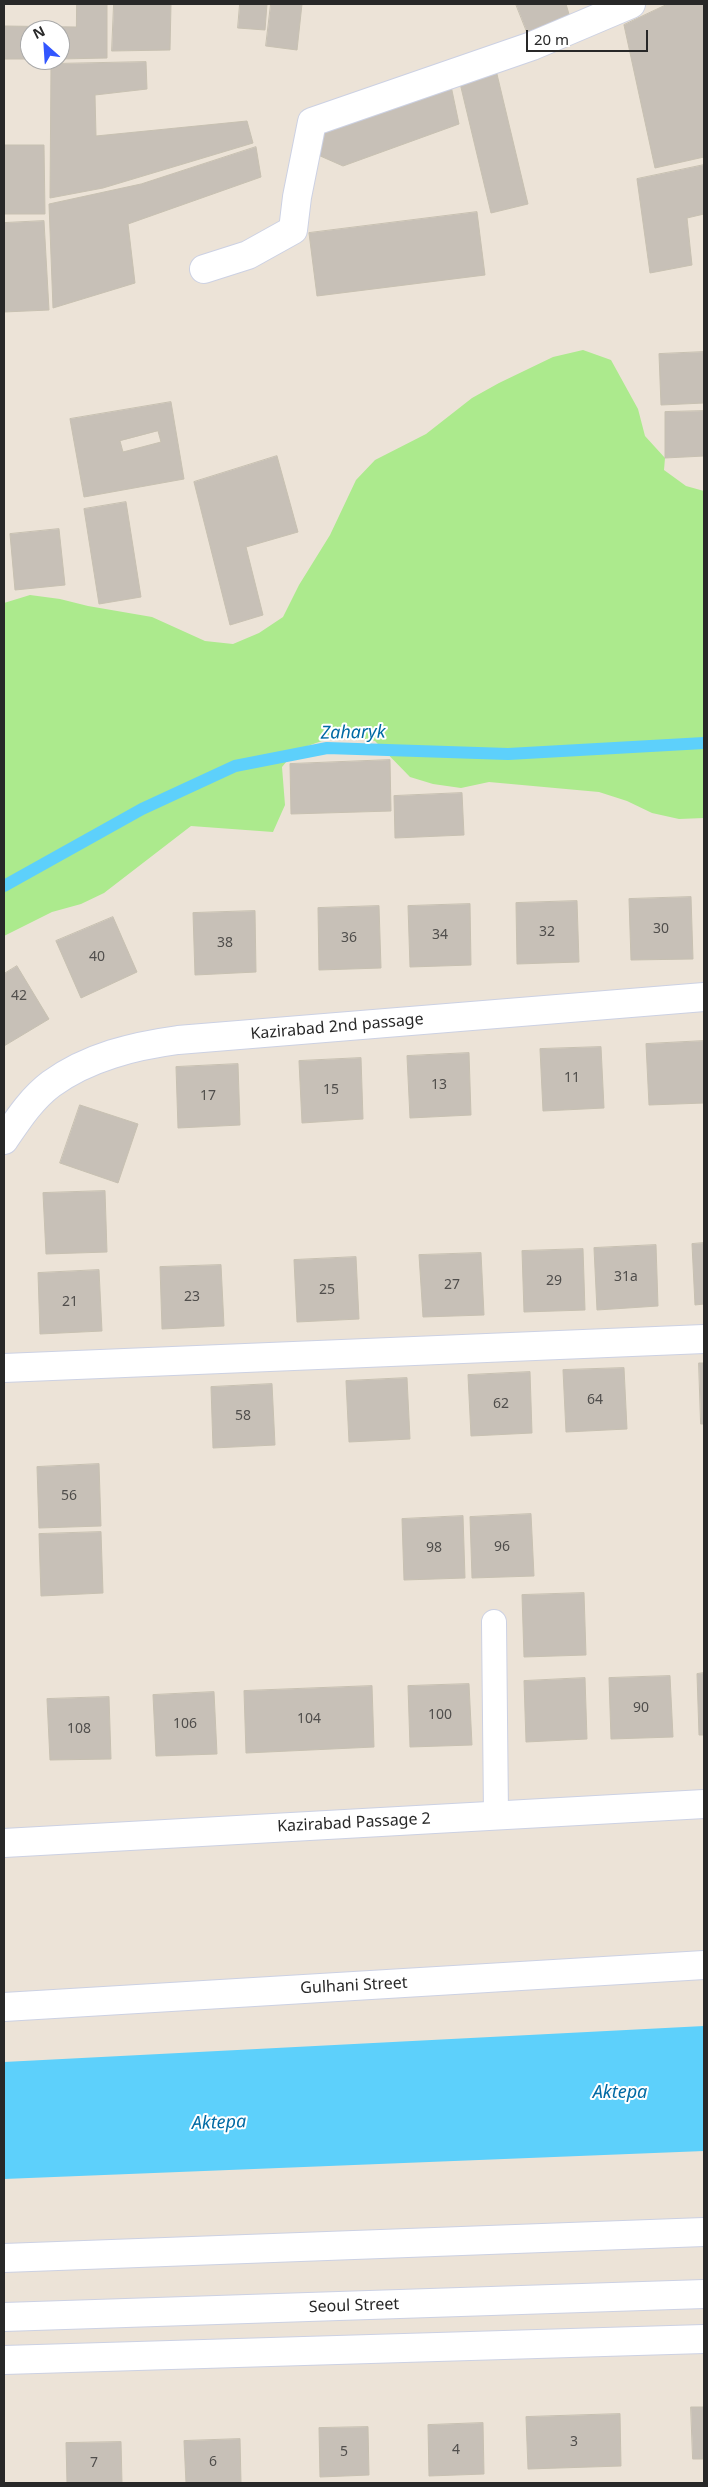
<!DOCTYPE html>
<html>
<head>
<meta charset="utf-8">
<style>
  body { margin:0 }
  #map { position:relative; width:708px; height:2487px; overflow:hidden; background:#ece3d7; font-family:"Noto Sans",sans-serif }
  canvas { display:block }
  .frame { position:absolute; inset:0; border:5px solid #282828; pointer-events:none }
  .north { position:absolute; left:20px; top:20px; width:50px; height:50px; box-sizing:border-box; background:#fff; border:1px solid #a9a9a9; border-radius:50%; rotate:334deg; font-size:14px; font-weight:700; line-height:20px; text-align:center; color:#282828 }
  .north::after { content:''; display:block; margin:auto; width:18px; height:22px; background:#3256ff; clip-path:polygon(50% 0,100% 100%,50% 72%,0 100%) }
  .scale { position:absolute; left:526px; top:30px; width:122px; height:22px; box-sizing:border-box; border:2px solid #282828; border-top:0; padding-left:6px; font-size:15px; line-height:18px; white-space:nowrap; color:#282828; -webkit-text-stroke:4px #fff; paint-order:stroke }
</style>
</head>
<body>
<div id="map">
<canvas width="708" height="2487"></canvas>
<div class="frame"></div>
<div class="north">N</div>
<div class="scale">20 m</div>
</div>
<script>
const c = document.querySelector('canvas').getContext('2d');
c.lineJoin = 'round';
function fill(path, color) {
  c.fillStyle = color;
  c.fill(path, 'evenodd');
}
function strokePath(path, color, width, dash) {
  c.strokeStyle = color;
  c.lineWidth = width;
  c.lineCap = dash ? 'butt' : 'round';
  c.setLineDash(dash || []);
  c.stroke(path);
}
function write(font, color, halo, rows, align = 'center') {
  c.font = font + ' "Noto Sans",sans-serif';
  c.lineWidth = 4;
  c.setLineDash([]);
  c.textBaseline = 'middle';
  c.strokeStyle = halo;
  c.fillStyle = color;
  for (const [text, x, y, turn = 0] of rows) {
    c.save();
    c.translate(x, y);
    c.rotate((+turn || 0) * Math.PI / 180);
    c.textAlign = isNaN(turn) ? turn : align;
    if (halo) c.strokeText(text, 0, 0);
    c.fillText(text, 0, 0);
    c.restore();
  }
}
fill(new Path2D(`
  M583,350L611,360L638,409L645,436L665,458L664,470L686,486L704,491V818L679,819L652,813L627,801L599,792L489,782L461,788L433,784L410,777L375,741L342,734L296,750L282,767L285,805L273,832L191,826L104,893L81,904L52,912L4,936V603L30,595L60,599L88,606L152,617L205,641L233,644L259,633L283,617L299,585L330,535L356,480L375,460L426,434L472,398L499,383L553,357Z`), '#acea8d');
fill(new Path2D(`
  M704,2026V2151L4,2179V2062Z`), '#5dd0fb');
strokePath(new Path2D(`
  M4,886L142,809L235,766L327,748L508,754L704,743`), '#5dd0fb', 12);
const building = new Path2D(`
  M77,4H107V58L60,59V30H30V59H4V26L76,27Z
  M114,4H171L170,50L112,51Z
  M240,4H267L265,30L238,28Z
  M271,4H302L297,50L266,46Z
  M516,4H566L571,21L529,37Z
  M668,4H704V157L655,168L624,25Z
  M146,62L147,89L95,95L96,136L247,121L253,143L103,188L50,198L51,64Z
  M496,70L528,204L491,213L459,79Z
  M450,81L459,124L343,166L318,155L316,132Z
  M4,145H44L45,214H4Z
  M256,147L261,177L128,224L135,283L53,308L49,204L141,184Z
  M704,165V214L687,218L692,265L650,273L637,179Z
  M477,212L485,275L317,296L309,233Z
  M44,221L49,310L4,312V223Z
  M704,352V403L661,405L659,354Z
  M171,402L184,479L84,497L70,419ZM158,431L161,442L123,452L120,441Z
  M704,411V456L665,458V412Z
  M277,456L298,532L246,547L263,615L230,625L194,482Z
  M126,502L141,597L99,604L84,509Z
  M59,529L65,585L15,590L10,534Z
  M390,760L391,811L291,814L290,764Z
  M462,793L464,835L395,838L394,796Z
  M691,897L693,959L631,960L629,899Z
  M577,901L579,962L517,964L516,903Z
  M470,904L471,965L410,967L408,906Z
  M379,906L381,968L319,970L318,908Z
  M255,911L256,972L195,975L193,913Z
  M113,917L137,972L81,998L56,941Z
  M17,966L49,1019L4,1046V974Z
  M704,1041V1103L649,1105L646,1044Z
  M601,1047L604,1108L543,1111L540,1049Z
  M469,1053L471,1115L410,1118L407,1056Z
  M361,1058L363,1119L302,1123L299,1061Z
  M238,1064L240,1125L178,1128L176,1067Z
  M80,1105L138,1124L118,1183L60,1163Z
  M105,1191L107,1252L46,1254L43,1193Z
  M704,1243V1304L695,1305L692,1244Z
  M656,1245L658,1306L597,1310L594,1248Z
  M583,1249L585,1310L524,1312L522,1251Z
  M481,1253L484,1315L423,1317L419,1255Z
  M356,1257L359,1319L297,1322L294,1260Z
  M221,1265L224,1326L162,1329L160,1267Z
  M99,1270L102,1331L40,1334L38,1273Z
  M699,1363H704V1424H701Z
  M624,1368L627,1429L566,1432L563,1370Z
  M530,1372L532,1433L471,1436L468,1375Z
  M407,1378L410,1439L349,1442L346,1381Z
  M272,1384L275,1445L213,1448L211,1387Z
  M99,1464L101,1526L39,1528L37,1467Z
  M531,1514L534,1576L472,1578L470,1517Z
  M463,1516L465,1578L404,1580L402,1519Z
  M101,1532L103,1593L41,1596L39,1534Z
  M584,1593L586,1655L524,1657L522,1595Z
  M704,1673V1735H699L697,1674Z
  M670,1676L673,1737L611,1739L609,1678Z
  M585,1678L587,1739L526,1742L524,1681Z
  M469,1684L472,1745L410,1747L408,1686Z
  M372,1686L374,1747L246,1753L244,1691Z
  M214,1692L217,1754L156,1756L153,1695Z
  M109,1697L111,1759L50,1760L47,1699Z
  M691,2407H704V2459H693Z
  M620,2414L621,2466L528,2469L526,2417Z
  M483,2423L484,2474L429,2476L428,2425Z
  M368,2427L369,2475L320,2477L319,2428Z
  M240,2439L241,2483H186L184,2441Z
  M121,2442L122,2483H67L66,2443Z`);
fill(building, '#c7c0b7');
strokePath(building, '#c7c0b1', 1);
const lane = new Path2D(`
  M494,1622L496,1815`);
const street = new Path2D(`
  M204,269L248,255L293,230L297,197L312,122L532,46L631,4
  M4,1140C17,1121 31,1099 51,1084C88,1057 134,1046 178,1040L704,997
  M4,1368L704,1339
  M4,1843L704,1804
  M4,2007L704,1965
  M4,2258L704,2232`);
const secondary = new Path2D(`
  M4,2317L704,2294
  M4,2360L704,2339`);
strokePath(lane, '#ccd1e3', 26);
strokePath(street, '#ccd1e3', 30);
strokePath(secondary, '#ccd1e3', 30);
strokePath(lane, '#fff', 24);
strokePath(street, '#fff', 28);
strokePath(secondary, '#fff', 28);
write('14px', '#504e4c', null, [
  ["30",661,929],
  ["32",547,932],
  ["34",440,935],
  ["36",349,938],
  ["38",225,943],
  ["40",97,957],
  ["42",19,996],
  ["11",572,1078],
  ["13",439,1085],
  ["15",331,1090],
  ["17",208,1096],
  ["31а",626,1277],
  ["29",554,1281],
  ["27",452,1285],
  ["25",327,1290],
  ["23",192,1297],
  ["21",70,1302],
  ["64",595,1400],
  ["62",501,1404],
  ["58",243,1416],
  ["56",69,1496],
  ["96",502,1547],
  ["98",434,1548],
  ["90",641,1708],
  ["100",440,1715],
  ["104",309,1719],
  ["106",185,1724],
  ["108",79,1729],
  ["3",574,2442],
  ["4",456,2450],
  ["5",344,2452],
  ["6",213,2462],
  ["7",94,2463]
]);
write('16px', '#282828', '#fff', [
  ["Kazirabad 2nd passage",337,1027,-5],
  ["Kazirabad Passage 2",354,1823,-3],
  ["Gulhani Street",354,1986,-3],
  ["Seoul Street",354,2306,-2]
]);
write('italic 18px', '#006aa4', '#fff', [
  ["Zaharyk",353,733,-1],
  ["Aktepa",620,2093],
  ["Aktepa",219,2123,-2]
]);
</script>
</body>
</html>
